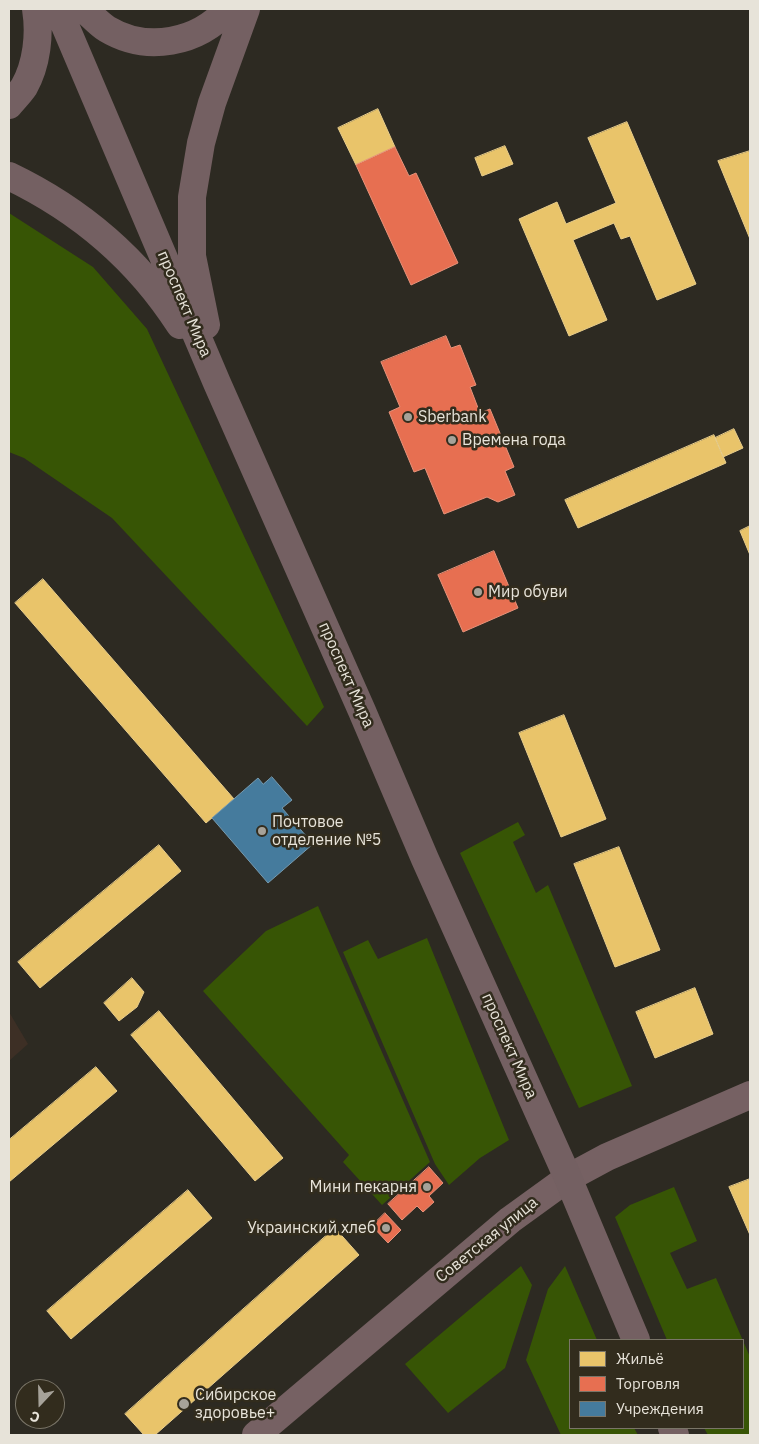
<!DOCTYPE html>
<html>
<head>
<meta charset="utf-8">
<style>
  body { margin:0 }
  #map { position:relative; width:759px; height:1444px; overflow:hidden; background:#2d2a22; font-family:"IBM Plex Sans",sans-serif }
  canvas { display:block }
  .frame { position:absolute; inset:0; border:10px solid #e7e3d9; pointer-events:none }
  .legend { position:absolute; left:569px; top:1339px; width:175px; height:90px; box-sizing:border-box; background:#322c1d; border:1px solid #7a7568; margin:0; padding:6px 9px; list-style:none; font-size:15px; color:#e7e3d9 }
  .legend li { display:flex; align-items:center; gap:10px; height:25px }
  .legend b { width:25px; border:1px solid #7a7568 }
  .north { position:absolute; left:15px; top:1379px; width:50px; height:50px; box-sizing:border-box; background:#322c1d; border:1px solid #7a7568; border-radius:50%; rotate:201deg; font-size:14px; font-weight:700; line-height:20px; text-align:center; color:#e7e3d9 }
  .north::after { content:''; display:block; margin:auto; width:18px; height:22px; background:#a6a299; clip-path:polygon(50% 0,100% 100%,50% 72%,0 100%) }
</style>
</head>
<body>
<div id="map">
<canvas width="759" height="1444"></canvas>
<div class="frame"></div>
<ul class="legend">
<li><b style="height:14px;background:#e9c46a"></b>Жильё</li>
<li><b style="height:14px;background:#e76f51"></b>Торговля</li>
<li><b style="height:14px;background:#457b9d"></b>Учреждения</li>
</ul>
<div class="north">С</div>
</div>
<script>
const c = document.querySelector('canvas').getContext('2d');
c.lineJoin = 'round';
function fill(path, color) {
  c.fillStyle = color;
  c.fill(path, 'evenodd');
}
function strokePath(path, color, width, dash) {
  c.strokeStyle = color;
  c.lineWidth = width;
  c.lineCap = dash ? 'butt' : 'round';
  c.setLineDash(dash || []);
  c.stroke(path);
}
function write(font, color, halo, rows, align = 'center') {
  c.font = font + ' "IBM Plex Sans",sans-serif';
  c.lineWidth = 5;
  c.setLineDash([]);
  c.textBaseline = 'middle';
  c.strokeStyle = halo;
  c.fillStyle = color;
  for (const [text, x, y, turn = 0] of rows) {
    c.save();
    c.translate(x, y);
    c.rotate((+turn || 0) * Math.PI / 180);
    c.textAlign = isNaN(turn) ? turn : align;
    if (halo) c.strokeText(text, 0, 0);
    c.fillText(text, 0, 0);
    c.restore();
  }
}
fill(new Path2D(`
  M9,1012L28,1044L9,1061Z`), '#3d2f25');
fill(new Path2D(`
  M9,213L93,267L147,329L324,707L307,726L112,518L24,458L9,452Z
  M518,822L525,835L513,842L536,893L548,885L632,1086L579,1108L460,853Z
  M318,906L430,1162L382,1205L343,1162L349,1155L203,991L266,931Z
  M427,938L509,1140L480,1158L449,1185L435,1164L343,952L368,940L378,959Z
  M674,1187L697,1241L670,1253L687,1289L716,1278L750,1357V1435H708L704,1428H743V1340H667L615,1217L630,1205Z
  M521,1266L532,1285L505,1368L448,1413L405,1364Z
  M565,1266L597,1340H570V1428H634L638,1435H561L526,1360L548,1289Z`), '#375505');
const homes = new Path2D(`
  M378,109L395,147L356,165L338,128Z
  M627,122L696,284L657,300L630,236L621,239L614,223L573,240L607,320L569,336L519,219L557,202L566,224L616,203L588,138Z
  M505,146L513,164L482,176L475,158Z
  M750,151V239L718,161Z
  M734,429L743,448L723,457L715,438Z
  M714,435L726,463L578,528L565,500Z
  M750,526V555L740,531Z
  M43,579L234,799L206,823L15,603Z
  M564,715L606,819L561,837L519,733Z
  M159,845L181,871L40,988L18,962Z
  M619,847L660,950L615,967L574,864Z
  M132,978L144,992L137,1007L119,1021L104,1003Z
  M695,988L713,1034L655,1058L636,1012Z
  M159,1011L283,1158L255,1181L131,1035Z
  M96,1067L117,1091L9,1182V1140Z
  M750,1179V1235L729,1187Z
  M188,1190L212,1218L71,1339L47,1311Z
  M335,1228L359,1255L155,1435H144L125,1414Z`);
fill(homes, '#e9c46a');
strokePath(homes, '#e8cd8b', 1);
const shops = new Path2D(`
  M395,147L409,176L416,173L458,263L411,285L356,165Z
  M446,336L451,348L460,345L476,385L470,387L480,413L490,409L514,467L505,471L515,495L498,502L487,497L444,514L425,468L414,472L389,412L400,407L381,362Z
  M494,551L518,608L463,632L438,575Z
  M429,1167L443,1183L429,1196L434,1202L423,1212L417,1206L402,1220L388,1204Z
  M385,1213L401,1230L388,1243L372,1226Z`);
fill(shops, '#e76f51');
strokePath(shops, '#e7927a', 1);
const public = new Path2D(`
  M272,777L292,800L282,808L313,844L268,883L212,818L258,778L263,784Z`);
fill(public, '#457b9d');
strokePath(public, '#769aaf', 1);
strokePath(new Path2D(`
  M256,1435L510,1220L568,1178L607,1157L750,1095`), '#766163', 28);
strokePath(new Path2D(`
  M58,9L217,383L362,711L425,859L568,1178L636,1340
  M84,9C91,15 99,24 107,29C147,53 198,43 228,9
  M9,105C14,99 20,93 24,87C37,64 40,34 36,9
  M9,176C80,210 137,258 180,325
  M206,325L192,256V197L201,143L212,103L246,9
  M672,1428L675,1435`), '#746062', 28);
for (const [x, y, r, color] of [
  [408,417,5,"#a6a299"],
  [452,440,5,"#a6a299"],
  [478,592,5,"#a6a299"],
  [262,831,5,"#a6a299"],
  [427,1187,5,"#a6a299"],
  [386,1228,5,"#a6a299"],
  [184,1404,6,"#a6a299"]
]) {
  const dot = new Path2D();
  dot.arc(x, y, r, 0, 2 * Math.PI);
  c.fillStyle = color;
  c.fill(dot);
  strokePath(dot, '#322c1d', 2);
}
write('16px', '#e7e3d9', '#322c1d', [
  ["проспект Мира",184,304,67],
  ["проспект Мира",346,675,66],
  ["проспект Мира",509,1046,66],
  ["Советская улица",487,1240,-39]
]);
write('16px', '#e7e3d9', '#322c1d', [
  ["Sberbank",418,417],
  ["Времена года",462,440],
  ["Мир обуви",488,592],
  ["Почтовое",272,822],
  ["отделение №5",272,840],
  ["Мини пекарня",417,1187,"right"],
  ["Украинский хлеб",376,1228,"right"],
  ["Сибирское",195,1395],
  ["здоровье+",195,1413]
], 'left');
</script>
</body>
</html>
